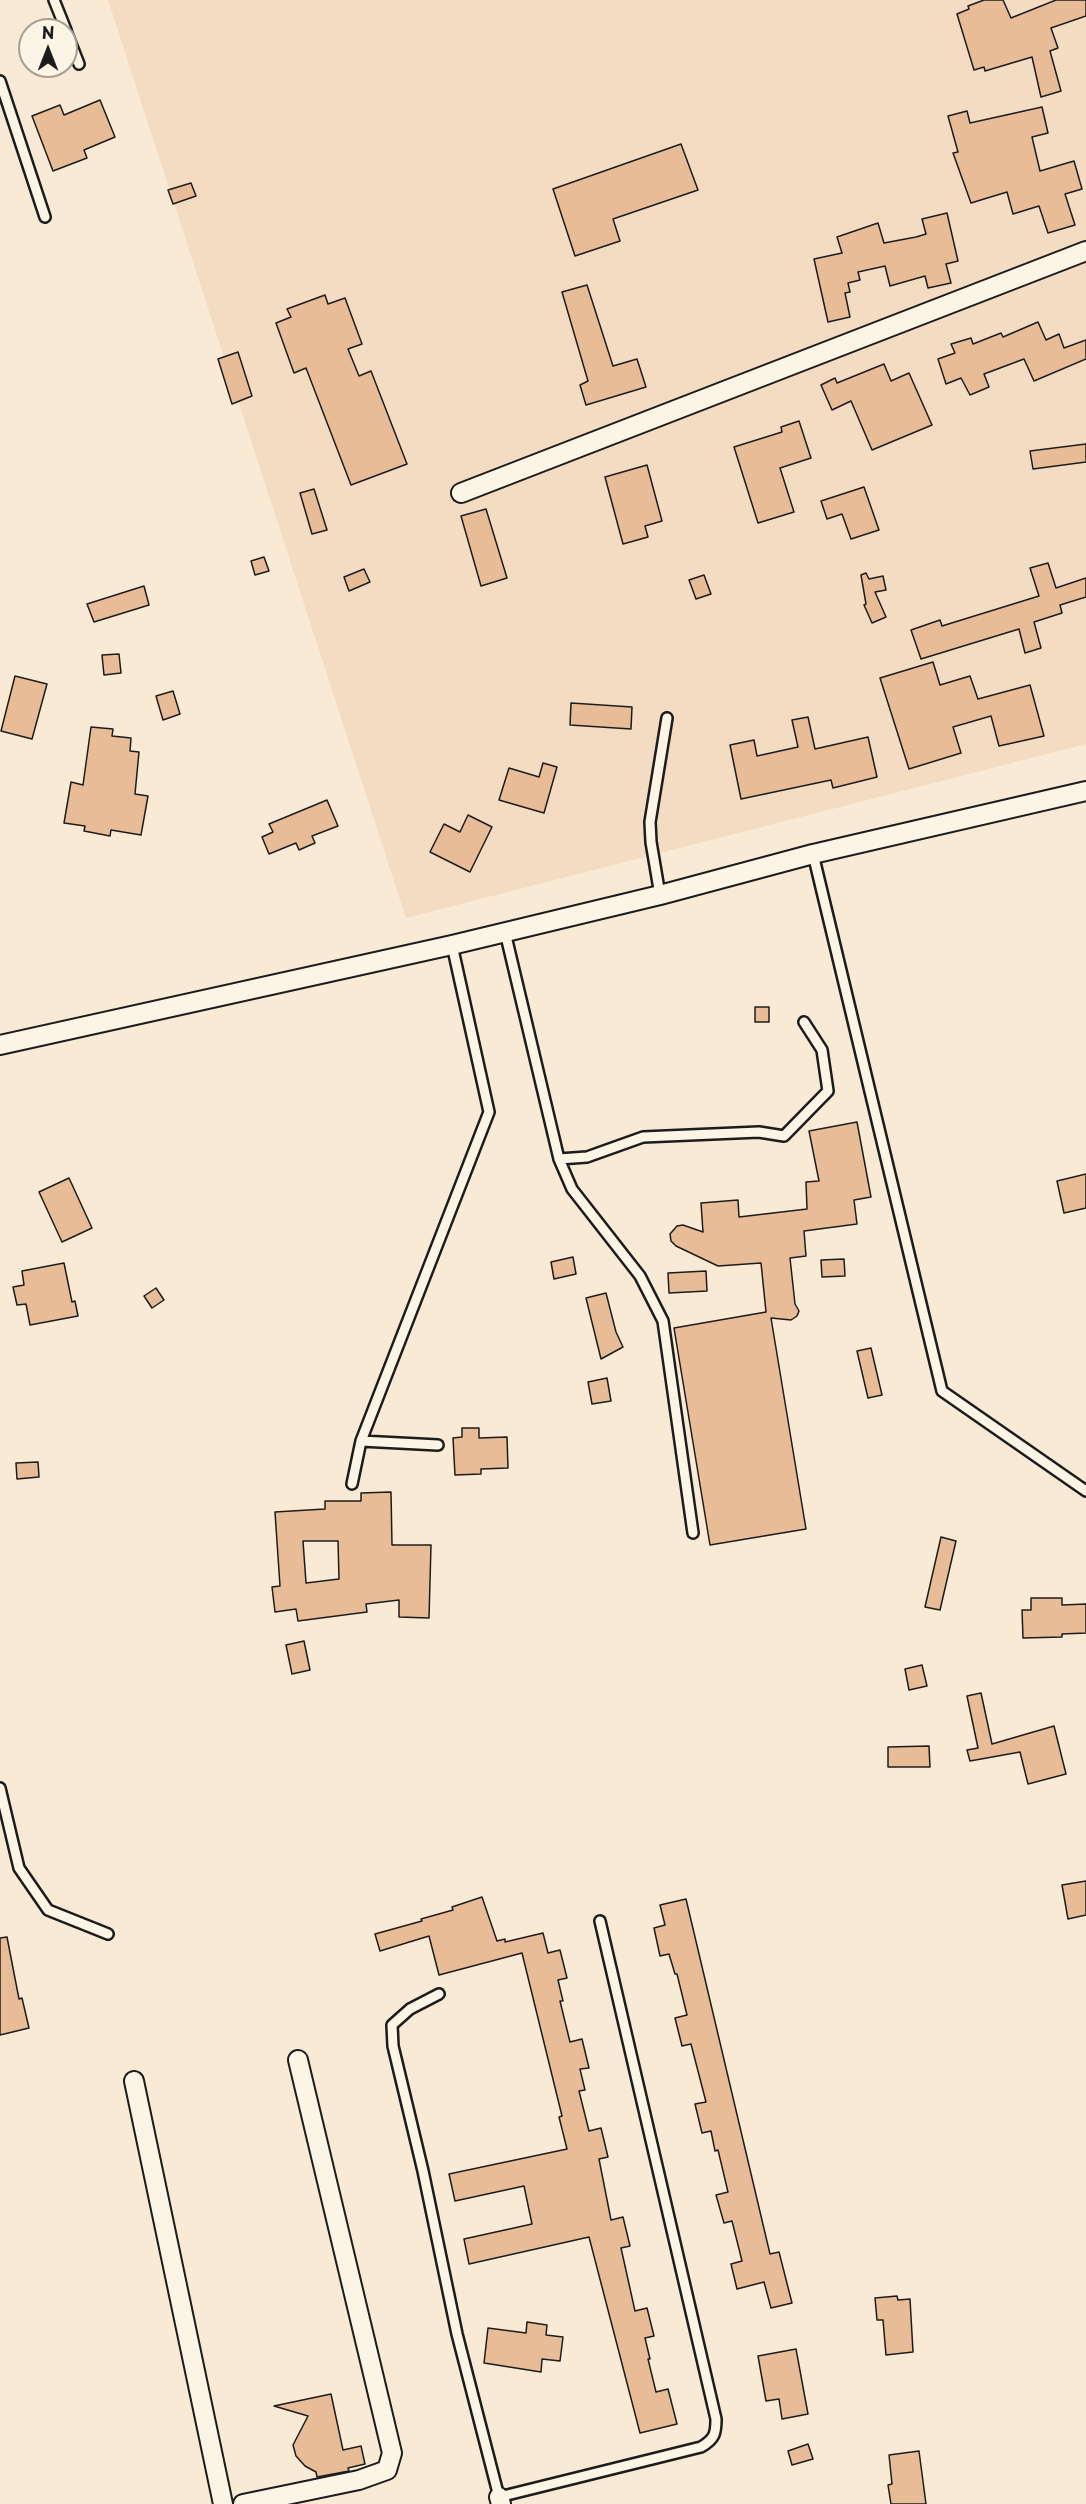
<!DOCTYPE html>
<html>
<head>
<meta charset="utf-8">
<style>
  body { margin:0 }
  #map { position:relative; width:1086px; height:2504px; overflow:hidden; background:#f8ead5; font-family:"Playpen Sans",sans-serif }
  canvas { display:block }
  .north { position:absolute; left:18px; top:18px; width:60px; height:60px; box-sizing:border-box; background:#fcf5e5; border:2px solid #a29e95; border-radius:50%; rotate:0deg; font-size:16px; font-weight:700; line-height:24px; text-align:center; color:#1c1c1c }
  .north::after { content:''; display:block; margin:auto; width:21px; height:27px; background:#1c1c1c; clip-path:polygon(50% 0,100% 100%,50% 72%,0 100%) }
</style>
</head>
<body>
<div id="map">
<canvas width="1086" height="2504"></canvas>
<div class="north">N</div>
</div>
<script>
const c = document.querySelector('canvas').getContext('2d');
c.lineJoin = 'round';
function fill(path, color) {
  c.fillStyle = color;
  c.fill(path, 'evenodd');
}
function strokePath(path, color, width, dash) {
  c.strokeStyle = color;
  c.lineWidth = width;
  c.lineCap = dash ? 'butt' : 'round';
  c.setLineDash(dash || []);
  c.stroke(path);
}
fill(new Path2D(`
  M108,0H1086V744L406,918Z`), '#f3dcc2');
const building = new Path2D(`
  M984,0H1003L1011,18L1056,0H1086V16L1051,28L1058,48L1050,51L1061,91L1041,97L1032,57L985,71L984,67L974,70L957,14L969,9L968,6Z
  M100,100L115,137L84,150L87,158L53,171L32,116L60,105L64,115Z
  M1042,107L1048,133L1032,137L1040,171L1074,161L1082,189L1065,194L1075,225L1048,233L1039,206L1013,214L1007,192L971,203L953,153L958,152L948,116L967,111L970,123Z
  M681,144L698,190L613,219L620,241L575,256L553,189Z
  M191,183L196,196L173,204L168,190Z
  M947,213L958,261L946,264L951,283L928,288L925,276L890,286L885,266L858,272L860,280L848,283L850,292L845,293L850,317L828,322L814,259L842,253L837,237L878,223L884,243L916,237L926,234L922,219Z
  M587,285L613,366L637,359L646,387L586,405L580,385L588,381L562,292Z
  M325,295L328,304L345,298L362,344L348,349L359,376L371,371L407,464L351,485L306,368L294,373L276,323L291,317L287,309Z
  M1038,322L1046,340L1059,334L1064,348L1086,340V359L1034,381L1024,359L984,374L989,387L970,395L961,378L946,384L938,359L955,353L951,344L971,338L973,344L1001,333L1003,337Z
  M238,352L252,396L232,404L218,359Z
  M884,364L891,381L909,373L932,425L872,450L851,401L832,410L821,385L835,378L837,383Z
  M799,421L811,458L780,468L794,512L758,523L734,447L782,432L781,427Z
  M1086,444V462L1033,469L1030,451Z
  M647,465L662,521L645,526L648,537L623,544L605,477Z
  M864,487L879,530L851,539L842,514L827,519L821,501Z
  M314,489L327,530L312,534L300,493Z
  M486,509L507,578L481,586L461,516Z
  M264,557L269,571L255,575L251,561Z
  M1048,563L1056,588L1086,578V597L1060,605L1062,613L1034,622L1041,648L1025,653L1019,629L921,659L911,630L940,620L942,626L1039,596L1030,568Z
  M364,569L370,582L349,591L344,577Z
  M866,573L869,579L883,576L886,590L875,592L886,617L872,623L864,605L866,604L861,575Z
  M704,575L711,594L696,599L689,580Z
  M144,586L149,605L94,622L87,604Z
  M119,654L121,673L104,675L102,655Z
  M933,662L940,685L970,676L978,699L1030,685L1044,736L999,746L991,716L953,727L961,753L909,769L880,678Z
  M15,676L47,684L32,739L1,731Z
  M173,691L180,714L163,720L156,696Z
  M571,703L632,707L631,729L570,725Z
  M808,717L815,749L868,737L877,777L833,788L831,780L741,799L730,745L754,740L757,756L798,747L792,720Z
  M91,727L113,729L112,736L131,738L130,751L139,752L135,794L148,796L141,835L111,830L110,836L84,831L85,826L64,823L71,782L83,785Z
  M543,763L557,767L544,813L499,800L509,768L539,777Z
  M327,800L338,826L312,836L315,843L299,850L296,843L269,854L262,837L273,832L269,824Z
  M468,815L492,827L470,872L430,852L444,824L460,832Z
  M755,1007H769V1022H755Z
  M857,1122L871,1197L854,1200L857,1224L804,1231L806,1256L790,1258L795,1304L799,1311L797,1316L791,1320L771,1318L806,1529L710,1545L674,1328L766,1312L761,1263L718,1266L676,1246L671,1241L670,1234L677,1226L683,1225L703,1232L701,1203L738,1200L739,1217L807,1209L806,1182L819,1181L809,1131Z
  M1086,1174V1208L1064,1213L1057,1181Z
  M69,1178L92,1228L62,1242L39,1192Z
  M573,1257L576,1274L554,1279L551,1262Z
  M844,1259L845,1276L822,1277L821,1260Z
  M64,1263L72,1302L75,1301L78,1316L30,1325L26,1304L17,1305L13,1287L24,1285L22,1271Z
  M706,1271L707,1291L669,1293L668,1273Z
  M156,1288L164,1300L152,1308L144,1296Z
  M606,1293L616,1332L623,1347L601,1359L586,1298Z
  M871,1348L882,1395L868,1398L857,1351Z
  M607,1378L611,1401L592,1404L588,1382Z
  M462,1428H479V1438L507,1437L508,1468L481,1469V1474L455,1475L453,1438L462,1437Z
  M38,1462L39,1477L17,1479L16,1463Z
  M391,1492L392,1545H431L429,1618L399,1617V1600L366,1604L367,1612L298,1621L296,1609L275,1612L272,1587L280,1586L275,1512L325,1509V1501H361V1493ZM303,1541H338L339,1579L306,1583Z
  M941,1537L956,1541L940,1610L925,1607Z
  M1031,1598H1062V1605L1086,1604V1633L1062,1634V1637L1023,1638L1022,1610H1031Z
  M304,1641L310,1670L292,1674L286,1645Z
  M922,1665L927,1686L909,1690L905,1669Z
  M981,1693L992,1744L1054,1726L1066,1774L1028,1784L1020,1752L970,1761L967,1750L978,1748L967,1696Z
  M929,1746L930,1767H888V1747Z
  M1086,1881V1915L1068,1919L1062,1885Z
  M482,1897L497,1941L505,1939V1942L543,1933L548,1953L560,1950L567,1978L558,1980L563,2001H560L570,2042L582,2039L589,2068L580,2069L585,2090L579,2091L589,2131L601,2128L608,2157L599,2159L611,2220L623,2217L630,2246L621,2248L635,2311L647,2308L654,2336L645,2338L650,2359H648L656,2392L668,2389L677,2424L640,2433L589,2237L469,2264L464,2239L532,2224L524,2186L455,2201L449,2174L567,2149L559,2117L562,2116L522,1953L439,1975L429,1936L380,1951L375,1934L422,1921L421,1919L453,1910L452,1907Z
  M686,1899L770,2254L779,2252L792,2303L771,2308L764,2282L737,2289L731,2264L742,2261L732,2221L724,2223L716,2195L728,2192L718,2150L715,2151L711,2131L702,2133L695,2104L706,2102L691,2044L682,2046L675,2018L687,2015L677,1974H675L669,1954L660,1956L654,1928L665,1925L660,1905Z
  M7,1937L19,1999L22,1998L29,2028L0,2035V1938Z
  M897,2296L898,2300L910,2299L913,2352L886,2355L883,2320H877L875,2298Z
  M527,2322L547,2325L546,2335L563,2337L560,2361L542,2359L541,2372L484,2363L488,2328L526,2333Z
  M796,2349L808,2414L782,2419L779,2399L766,2401L758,2356Z
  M331,2394L343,2450L361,2446L365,2464L348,2468L349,2471L317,2477L316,2472L305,2466L296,2456L293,2445L308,2416L274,2406Z
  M808,2444L813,2459L792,2465L788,2451Z
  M919,2451L926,2504H891L888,2485L892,2484L889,2455Z`);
fill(building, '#e7bc97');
strokePath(building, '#1c1c1c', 1.5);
const lane = new Path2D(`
  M54,0L66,30
  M66,31L79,64
  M0,81L45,217
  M813,854L942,1391L1086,1491
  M660,895L651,842L650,822L667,718
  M505,932L559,1159L587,1157L643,1137L759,1132L784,1136L828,1091L822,1050L804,1022
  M559,1159L572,1189L640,1276L663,1321L693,1533
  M361,1441L438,1445
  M352,1484L361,1441L489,1112L452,945
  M0,1788L19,1868L48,1910L108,1934
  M439,1994L410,2009L392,2025L393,2046L423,2171L457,2334L499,2497L701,2447C715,2439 716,2433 716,2419L600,1921`);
const street = new Path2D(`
  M461,493L1086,251
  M0,1045L452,945L660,895L813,854L1086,791
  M134,2081L223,2504
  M499,2497L501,2504
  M243,2504L359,2480L387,2470L392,2453L298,2060`);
strokePath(lane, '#1c1c1c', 14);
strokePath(street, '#1c1c1c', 22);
strokePath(lane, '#fcf5e5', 9);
strokePath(street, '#fcf5e5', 18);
</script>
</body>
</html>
